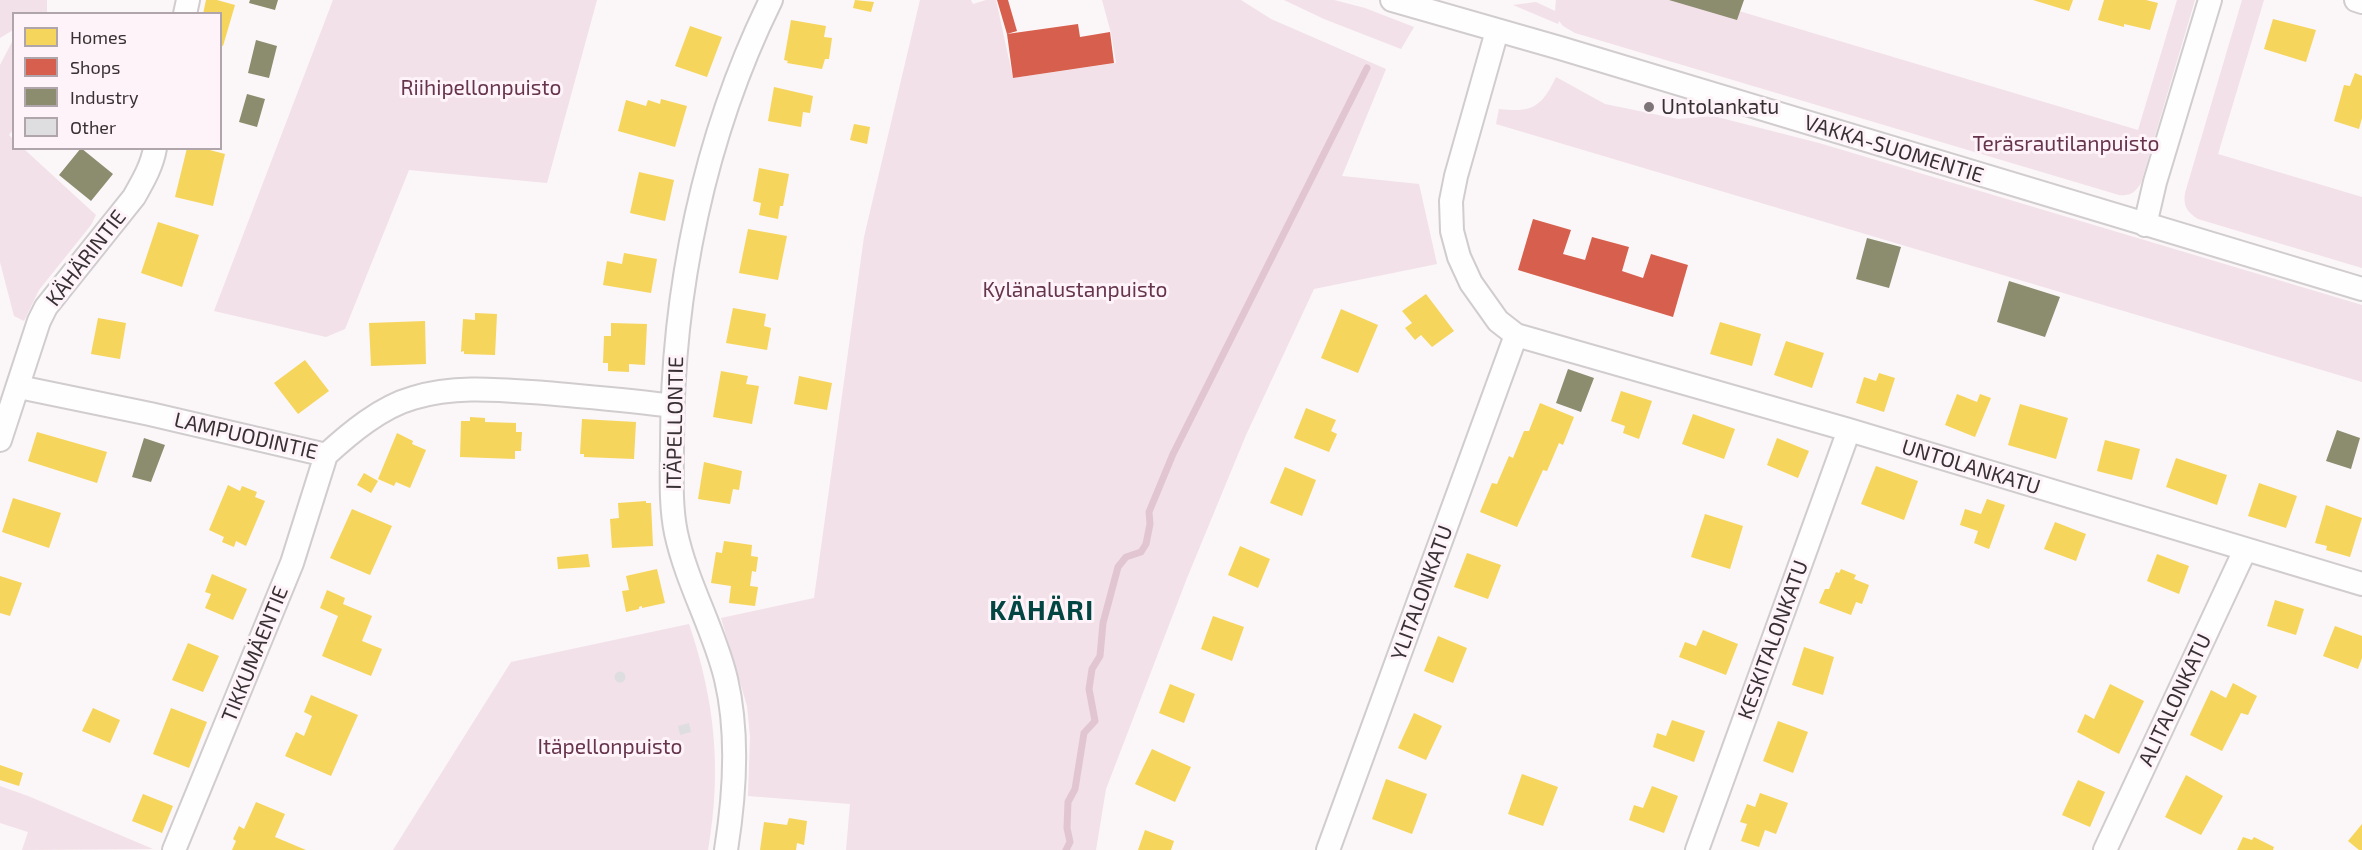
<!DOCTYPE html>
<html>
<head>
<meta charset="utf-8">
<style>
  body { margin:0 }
  #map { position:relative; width:2362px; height:850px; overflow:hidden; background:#fbf6f8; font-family:"Exo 2",sans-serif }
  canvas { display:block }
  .legend { position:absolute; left:12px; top:12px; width:210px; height:138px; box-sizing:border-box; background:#fef3f8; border:2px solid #afa5aa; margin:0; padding:8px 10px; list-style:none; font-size:18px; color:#383134 }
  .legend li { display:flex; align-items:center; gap:12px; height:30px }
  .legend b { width:30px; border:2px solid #afa5aa }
</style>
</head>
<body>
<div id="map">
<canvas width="2362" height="850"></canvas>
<ul class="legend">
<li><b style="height:16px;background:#f6d55c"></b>Homes</li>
<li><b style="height:16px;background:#d6604d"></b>Shops</li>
<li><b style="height:16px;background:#8c8c6e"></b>Industry</li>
<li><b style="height:16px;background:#dedee0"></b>Other</li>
</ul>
</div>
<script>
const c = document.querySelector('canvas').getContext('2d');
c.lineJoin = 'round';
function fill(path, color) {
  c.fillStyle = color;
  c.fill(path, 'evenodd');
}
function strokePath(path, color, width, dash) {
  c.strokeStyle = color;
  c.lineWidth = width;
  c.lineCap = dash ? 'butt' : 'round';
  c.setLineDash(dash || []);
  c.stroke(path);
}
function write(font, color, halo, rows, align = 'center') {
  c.font = font + ' "Exo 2",sans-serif';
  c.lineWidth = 6;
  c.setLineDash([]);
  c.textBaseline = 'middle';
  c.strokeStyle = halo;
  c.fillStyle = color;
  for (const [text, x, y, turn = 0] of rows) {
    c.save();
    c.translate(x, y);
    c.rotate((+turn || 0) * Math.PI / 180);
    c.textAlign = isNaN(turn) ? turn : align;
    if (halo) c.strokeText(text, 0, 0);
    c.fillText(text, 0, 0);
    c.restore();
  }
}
fill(new Path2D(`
  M0,0H47V13L14,14L13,30L0,38Z
  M333,0H597L547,183L409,170L345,329L326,337L214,311Z
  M920,0H971L973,4L986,0H996L1013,78L1116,63L1111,33L1102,0H1241L1271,19L1386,69L1342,176L1419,184L1437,264L1314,289L1246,435L1187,578L1106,789L1096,850H846L850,804L748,796L750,737L747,706L721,618L814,598L864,237Z
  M1284,0H1334L1365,8L1414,27L1401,49L1324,19Z
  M1556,0H1702L2138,130L2177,0H2195L2141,183C2135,193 2130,196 2119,195L1575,33L1563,26L1559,21L1558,24L1513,5L1536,2L1555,11Z
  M2242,0H2264L2218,154L2362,197V268L2198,219C2187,212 2183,206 2185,193Z
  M13,40V130L9,135L13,139L14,148L24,149L96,215L91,225L39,290L24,321L14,316L0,262V65Z
  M1556,77L1605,104L1678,119L1713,116L1819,143L2362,305V382L1496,124L1499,109C1532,113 1542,107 1556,77Z
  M689,624C715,701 722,770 708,850H393L511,662Z
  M0,786L28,796L153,849L22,850L28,832L0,823Z`), '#f2e1e8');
fill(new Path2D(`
  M206,0H217L235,5L223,46L220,45V14H203Z
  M855,0L874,2L871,12L853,8Z
  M2033,0H2073L2069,11Z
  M2104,0H2146L2158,3L2150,30L2124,24V27L2098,20Z
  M2273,19L2316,30L2306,62L2264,49Z
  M791,20L826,26L824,37L832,38L829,59H825L822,69L787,63L788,61L784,60Z
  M690,26L722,37L707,77L675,66Z
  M2355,73L2362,76V118L2359,129L2334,121L2344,85L2350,86Z
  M774,87L813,96L810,113L803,112L801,127L768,121Z
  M661,99L687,106L675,147L618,131L626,100L646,106L648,100L660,104Z
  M854,124L870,127L867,144L850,140Z
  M187,148H202L225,154L213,206L175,197Z
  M759,168L789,174L783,206H780L778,219L759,215L761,203L753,201Z
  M639,172L674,180L665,221L630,213Z
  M158,222L199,235L182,287L141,273Z
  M748,229L787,236L778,280L739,273Z
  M624,253L657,259L651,293L603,285L607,261L622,264Z
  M1426,294L1454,331L1432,347L1421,335L1415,340L1405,328L1412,323L1402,311Z
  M733,308L766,314L764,326L771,328L767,350L726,343Z
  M1341,309L1378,325L1358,373L1321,358Z
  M475,313L497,314L495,355L464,354V351L461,352L463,319L475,320Z
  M98,318L126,323L120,359L91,354Z
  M425,321L426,364L371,366L369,323Z
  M1720,322L1761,334L1752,366L1710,354Z
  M611,323L647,324L645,365L629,364V372L608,371V363H603L604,336H611Z
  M1786,341L1824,353L1812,388L1774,375Z
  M305,360L329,391L298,414L274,383Z
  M721,371L748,376L746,384L759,386L752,424L713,417Z
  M1879,373L1895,378L1884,412L1856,403L1864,377L1876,381Z
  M799,376L832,383L827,410L794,404Z
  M1621,391L1652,401L1639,439L1623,433L1625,426L1611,421Z
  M1957,394L1977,402L1980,394L1991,398L1975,437L1945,425Z
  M1540,403L1574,417L1563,445L1559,443L1547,471L1543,470L1517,527L1480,512L1492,483L1497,484L1509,456L1513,458L1524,431H1529Z
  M2020,404L2068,418L2056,459L2008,445Z
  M1306,408L1336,420L1331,431L1337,434L1329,452L1294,438Z
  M1693,414L1735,429L1724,459L1682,444Z
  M470,417L485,418V422L516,423V432H522L521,451H515V459L460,457L461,421H470Z
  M582,419L636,422L634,459L584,457V454H580Z
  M37,432L107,452L97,483L28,461Z
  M397,433L413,441L412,444L426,450L410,488L396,482L394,486L378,479Z
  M1777,438L1809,451L1798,478L1767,465Z
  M2105,440L2140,449L2132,480L2097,471Z
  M2176,458L2227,475L2217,505L2166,487Z
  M704,462L742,471L739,490L733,489L730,504L698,499Z
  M1876,466L1918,481L1904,520L1861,504Z
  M1285,467L1316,480L1302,516L1270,503Z
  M364,473L378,481L371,493L357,485Z
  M2259,483L2297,496L2286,528L2248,516Z
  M228,485L240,491L242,486L257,492L255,497L265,501L246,546L236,541L234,547L222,542L224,537L209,530Z
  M13,498L61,513L49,548L2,532Z
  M1987,499L2005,505L1989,549L1974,543L1978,531L1960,525L1965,509L1981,514Z
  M646,501V503H651L653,546L612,548L610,519L619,518L618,503Z
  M2326,505L2362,518L2350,557L2326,550L2327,546L2315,543Z
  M352,509L392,526L370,575L330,558Z
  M1705,514L1743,526L1730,569L1691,557Z
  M2055,522L2086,534L2076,561L2044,549Z
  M724,541L752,545L751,556L758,557L756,572L752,571L750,586L758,587L755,606L729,603L731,586L711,583L716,552L722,553Z
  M1240,546L1270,559L1258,588L1228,575Z
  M1467,553L1501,565L1488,599L1454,587Z
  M588,554L590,567L558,569L557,557Z
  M2157,554L2189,566L2179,594L2147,581Z
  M657,569L665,603L642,608V606L639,607V609L626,612L622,591L629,590L626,576Z
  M1841,569L1856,575L1854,579L1869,585L1862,604L1856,602L1851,615L1819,603L1825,589H1829L1836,572L1839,573Z
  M212,574L247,589L233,620L205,608L211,594L205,592Z
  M0,576L22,583L10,616L0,613Z
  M327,590L345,598L343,604L372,616L362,641L382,649L371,676L322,656L338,616L320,608Z
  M2275,600L2304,609L2296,635L2267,626Z
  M1213,616L1244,627L1232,661L1201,649Z
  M2335,626L2362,636V658L2358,669L2323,656Z
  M1703,630L1738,644L1726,675L1679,657L1685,642L1696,646Z
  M1438,636L1467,648L1453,683L1424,671Z
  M188,643L219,656L203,692L172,680Z
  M1804,647L1834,657L1823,695L1792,685Z
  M2233,683L2257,696L2248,715L2241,713L2222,751L2190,735L2211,690L2226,698Z
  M1170,684L1195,694L1184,723L1159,713Z
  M2110,684L2144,701L2119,754L2077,732L2085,714L2094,719Z
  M311,695L358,715L331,776L285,756L296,732L304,736L312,716L304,712Z
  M93,708L120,720L110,743L82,731Z
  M171,708L207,722L189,768L153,754Z
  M1414,713L1442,726L1426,760L1398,748Z
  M1672,720L1705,731L1694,762L1653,747L1657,733L1666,736Z
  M1778,721L1808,732L1793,773L1763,761Z
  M1152,749L1191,767L1175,802L1135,784Z
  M0,765L23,773L19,786L0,780Z
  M1522,774L1558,787L1543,826L1508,814Z
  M2186,775L2223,796L2201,835L2165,817Z
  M1386,779L1427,794L1412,834L1372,819Z
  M2078,780L2105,792L2090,827L2062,815Z
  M1652,786L1678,796L1664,833L1629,820L1634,805L1643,808Z
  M1760,793L1788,803L1776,834L1765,830L1759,847L1741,841L1747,824L1740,822L1747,804L1755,807Z
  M143,794L173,806L162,833L132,821Z
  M256,802L285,814L275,837L306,850H232L236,841L233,839L239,826L244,829Z
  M789,818L807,821L804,845L797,843L796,850H760L764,822L787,825Z
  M2362,824V850H2359L2348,841Z
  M1145,830L1174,841L1171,850H1138Z
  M2243,837L2252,840L2254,837L2274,847L2273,850H2237Z`), '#f6d55c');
fill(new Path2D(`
  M997,0H1008L1017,31L1007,34Z
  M1078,24L1080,37L1110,32L1114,63L1013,78L1007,34Z
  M1533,219L1571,230L1563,254L1585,260L1592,237L1629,247L1622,271L1643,278L1651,254L1688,265L1673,317L1518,270Z`), '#d6604d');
fill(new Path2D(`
  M250,0H278L275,10L249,3Z
  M1669,0H1744L1737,20Z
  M256,40L277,46L269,78L248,73Z
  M247,94L265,99L257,127L239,122Z
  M81,148L113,174L91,201L59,175Z
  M1867,238L1901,247L1889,288L1856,279Z
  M2009,281L2060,297L2045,337L1997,322Z
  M1568,369L1594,378L1581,412L1556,403Z
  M2337,430L2360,438L2351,469L2326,461Z
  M144,438L165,445L151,482L132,477Z`), '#8c8c6e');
strokePath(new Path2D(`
  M1066,850L1070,842L1067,828L1068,802L1075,789L1084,733L1095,721L1089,689L1092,669L1100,656L1103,623L1118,567L1126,557L1141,552L1146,544L1150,524L1149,512L1173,454L1367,68`), '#e1c6d2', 7);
fill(new Path2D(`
  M614.5 677a5.5 5.5 0 1 1 11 0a5.5 5.5 0 1 1-11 0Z
  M689,723L691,732L680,735L678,726Z`), '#dedee0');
const minor = new Path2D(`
  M1392,0L1560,48L2362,289
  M2356,0L2362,2
  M185,14L188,0
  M1497,31L1456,176L1451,201L1452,231L1459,257L1471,283L1498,321L1516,335L1849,430L2362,584
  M2145,225L2155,182L2210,0
  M19,387L150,414L326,455
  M0,440L39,321L46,307L134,197C143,181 152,166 155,148
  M326,455C350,433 381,407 413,398C456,385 500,390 545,393C587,397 630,400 672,406
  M174,850L292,563L326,455
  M726,850C735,794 739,734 726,679C714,629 687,584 676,533C670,504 672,473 672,443C672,292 704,136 771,0
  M1328,850L1516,335
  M1697,850L1849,430
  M2105,850L2245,550`);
strokePath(minor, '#d1ccce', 26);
strokePath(minor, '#fefefe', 22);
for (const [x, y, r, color] of [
  [1649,107,6,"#7c7679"]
]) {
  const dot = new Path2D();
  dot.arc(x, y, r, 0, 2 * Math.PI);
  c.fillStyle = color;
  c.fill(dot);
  strokePath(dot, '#fef3f8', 2);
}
write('21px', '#66344c', '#fef3f8', [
  ["Riihipellonpuisto",481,88],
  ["Teräsrautilanpuisto",2066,144],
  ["Kylänalustanpuisto",1075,290],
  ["Itäpellonpuisto",610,747]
]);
write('21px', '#383134', '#fef3f8', [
  ["Untolankatu",1661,107]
], 'left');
write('21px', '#383134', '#fef3f8', [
  ["VAKKA-SUOMENTIE",1894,149,17],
  ["KÄHÄRINTIE",86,258,-52],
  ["ITÄPELLONTIE",675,423,-89],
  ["LAMPUODINTIE",246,436,13],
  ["UNTOLANKATU",1971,467,17],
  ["YLITALONKATU",1422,593,-70],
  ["KESKITALONKATU",1773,640,-70],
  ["TIKKUMÄENTIE",255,654,-68],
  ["ALITALONKATU",2175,700,-65]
]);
c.letterSpacing = '1.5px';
write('bold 27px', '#024542', '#fef3f8', [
  ["KÄHÄRI",1042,611]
]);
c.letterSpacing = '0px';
</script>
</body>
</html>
